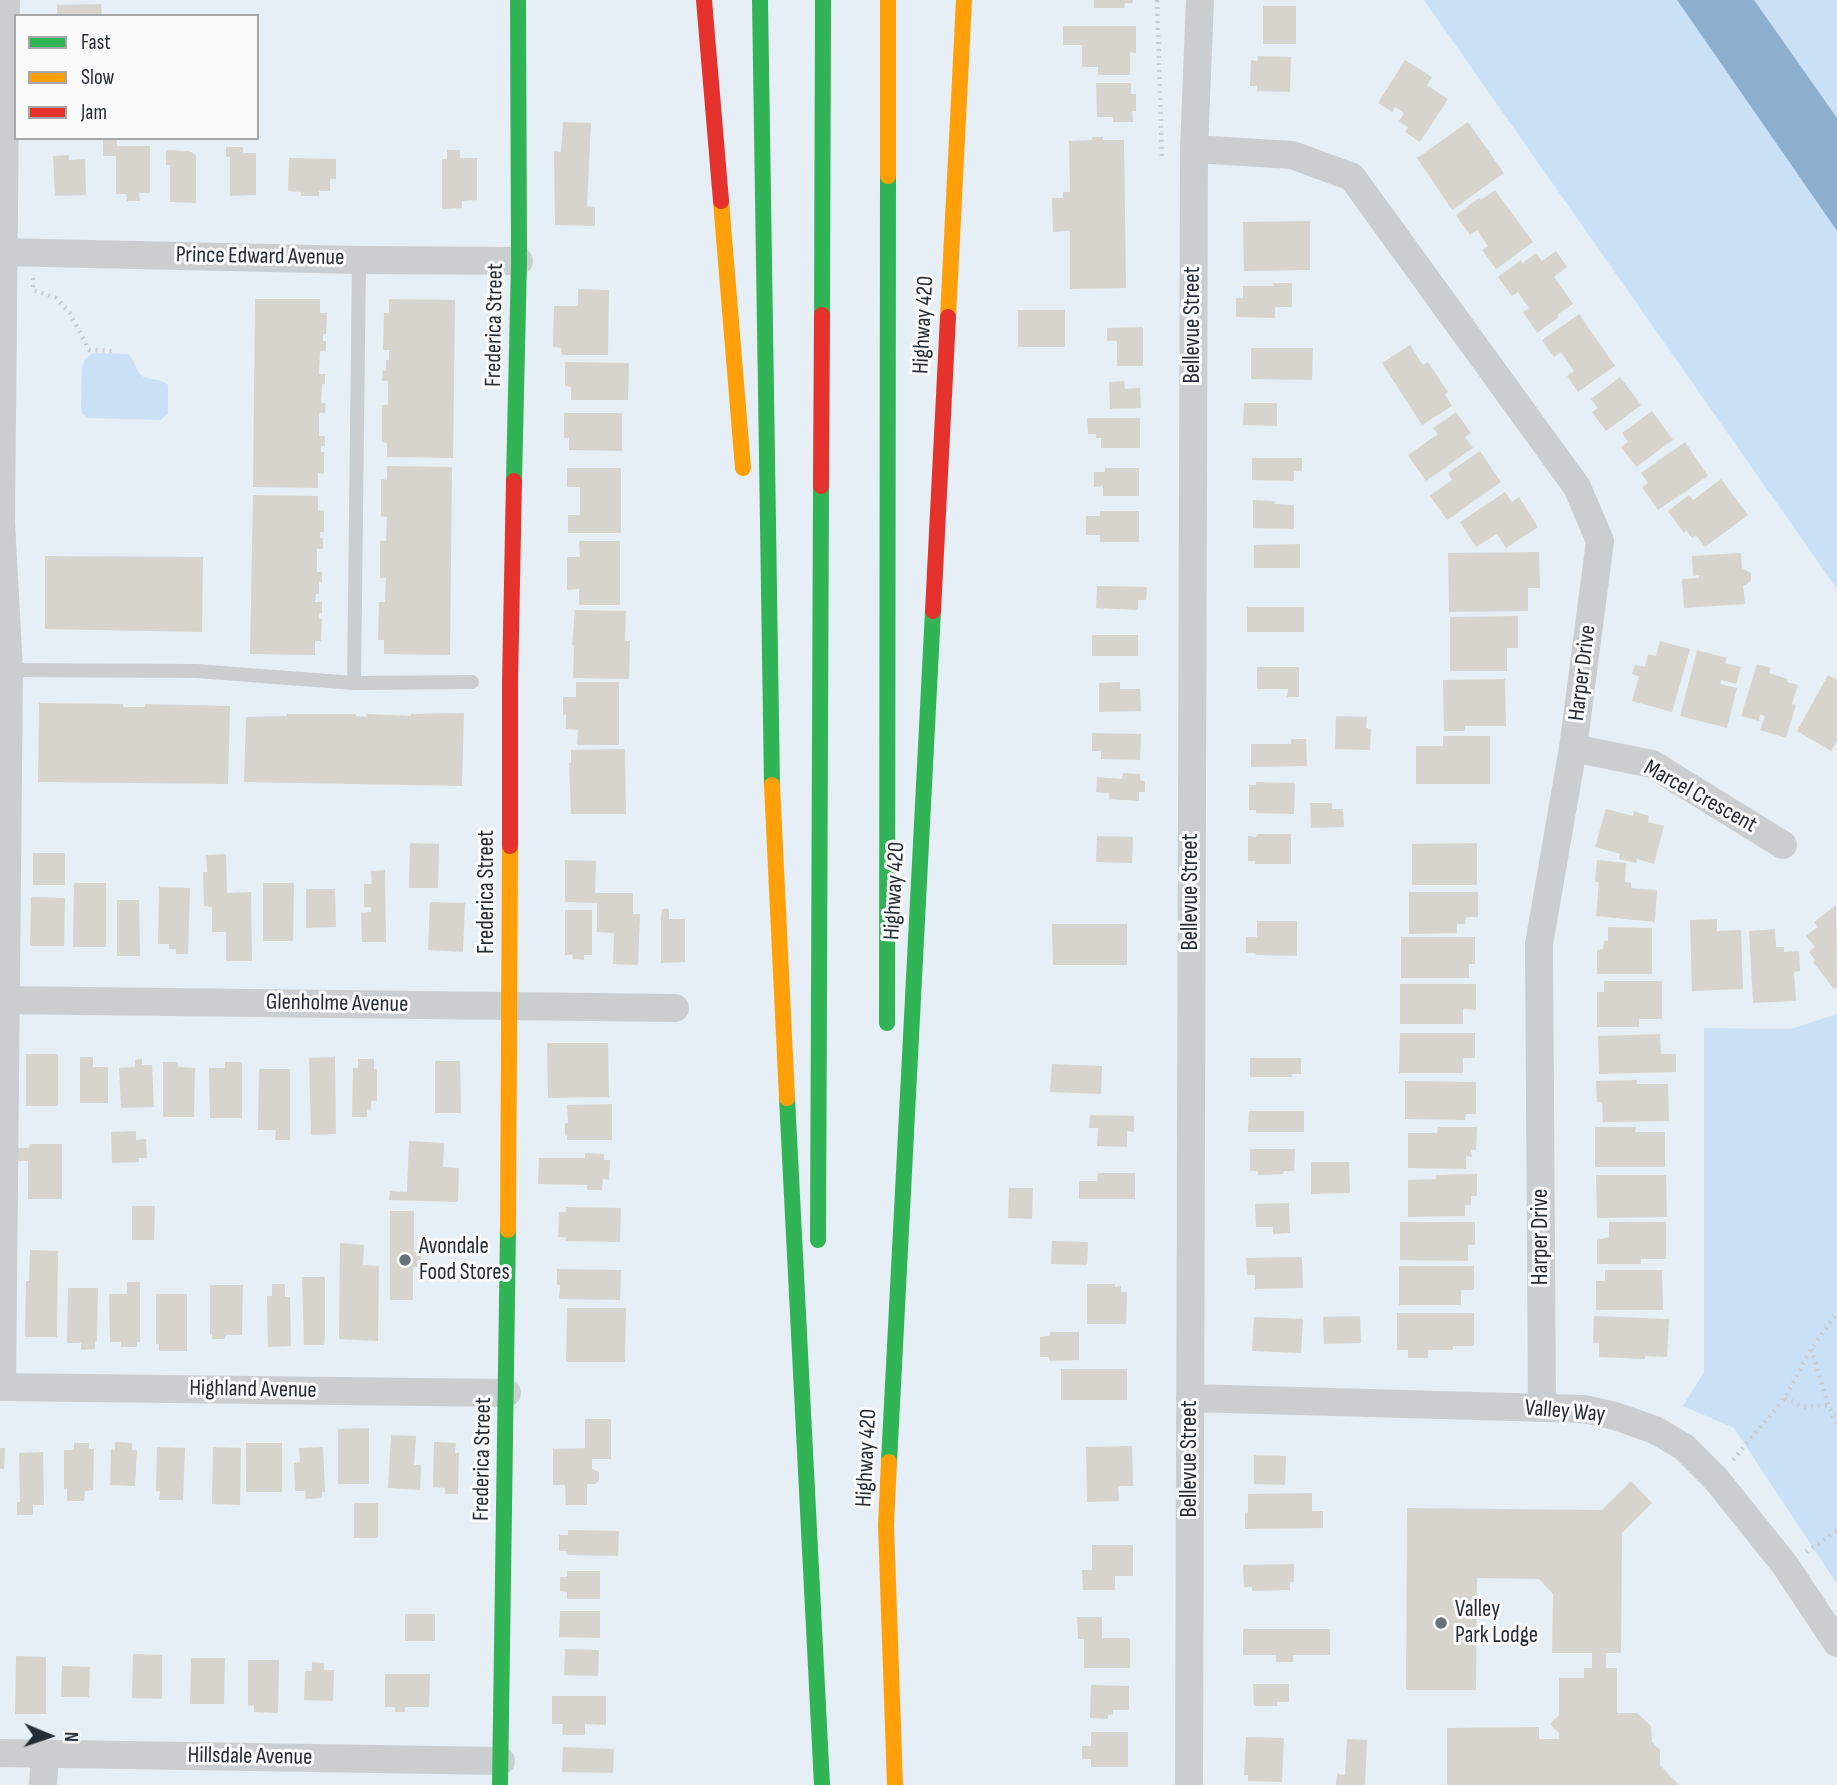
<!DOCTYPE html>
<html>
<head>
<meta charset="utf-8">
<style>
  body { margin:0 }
  #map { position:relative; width:1837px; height:1785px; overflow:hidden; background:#e7eff6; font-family:"Sofia Sans Condensed",sans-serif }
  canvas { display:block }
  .legend { position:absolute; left:14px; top:14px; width:245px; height:126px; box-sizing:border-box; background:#fafafa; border:2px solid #a4a8ab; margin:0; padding:9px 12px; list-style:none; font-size:21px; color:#242d35 }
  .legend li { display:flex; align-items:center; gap:14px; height:35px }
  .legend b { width:35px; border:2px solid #a4a8ab }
  .north { position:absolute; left:14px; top:1701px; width:70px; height:70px; -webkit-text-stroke:5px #fafafa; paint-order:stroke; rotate:92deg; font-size:19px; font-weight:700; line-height:28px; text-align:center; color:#242d35 }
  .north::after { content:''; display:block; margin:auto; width:24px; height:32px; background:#242d35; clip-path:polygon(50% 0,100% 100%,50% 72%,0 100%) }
</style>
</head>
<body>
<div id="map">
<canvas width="1837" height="1785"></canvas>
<ul class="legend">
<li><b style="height:9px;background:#30b455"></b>Fast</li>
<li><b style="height:9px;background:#ff9f0a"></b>Slow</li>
<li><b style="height:9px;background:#e5322d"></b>Jam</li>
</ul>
<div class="north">N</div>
</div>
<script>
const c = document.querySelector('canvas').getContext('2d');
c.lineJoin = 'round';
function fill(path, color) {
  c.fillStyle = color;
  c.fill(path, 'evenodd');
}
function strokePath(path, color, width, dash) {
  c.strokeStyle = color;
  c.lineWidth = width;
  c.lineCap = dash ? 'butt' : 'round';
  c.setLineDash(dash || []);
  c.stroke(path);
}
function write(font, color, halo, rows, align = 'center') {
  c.font = font + ' "Sofia Sans Condensed",sans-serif';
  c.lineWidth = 6;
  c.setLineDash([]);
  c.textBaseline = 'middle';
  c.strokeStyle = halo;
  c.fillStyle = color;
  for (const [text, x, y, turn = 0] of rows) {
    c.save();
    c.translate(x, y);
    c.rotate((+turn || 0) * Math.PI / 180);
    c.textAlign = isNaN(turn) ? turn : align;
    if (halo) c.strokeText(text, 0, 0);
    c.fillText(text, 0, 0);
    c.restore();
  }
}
fill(new Path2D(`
  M1424,0H1677L1837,231V589Z
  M1753,0H1837V120Z
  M93,353L128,354C135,360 135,367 140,374C146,381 159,377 168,385V413L161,420L89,418L83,414L81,406L82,367L85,359Z
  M1837,1014V1584L1734,1428L1683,1406L1704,1372V1028L1791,1029Z`), '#c9e0f7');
fill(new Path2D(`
  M1677,0H1754L1837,118V231Z`), '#8dafcd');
fill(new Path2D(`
  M1094,0H1133V3H1125L1124,8H1094Z
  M101,4L102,16H57V5Z
  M1263,6H1296V44H1263Z
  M1063,26H1136V53L1130,52V75H1098V67H1082V45H1063Z
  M1258,56L1291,57L1290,92L1257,91V86H1250L1251,60L1257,61Z
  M1405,60L1432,77L1427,85L1448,99L1420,142L1405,132L1408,127L1399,121L1404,113L1395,107L1392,112L1378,103Z
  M1096,83H1131V94H1136V111H1132L1133,122H1113V117H1097Z
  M563,122L591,123L587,206L595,207V226L555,225L554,151L561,152Z
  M1468,122L1504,173L1452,210L1417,158Z
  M1092,137H1103V140H1124L1126,288L1070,289V231L1053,232L1052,198H1063V192H1070L1069,141L1092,140Z
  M103,138H117V146H150V193H139L140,201H127L126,194H116V156H103Z
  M226,147H243V153H256V195L230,196V157H226Z
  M166,150L189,151L196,155V203L170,202V165H166Z
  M447,150H460V158H477V200L462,201V208L442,209V159H447Z
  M69,155V160L85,159L86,195L55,196L53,156Z
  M289,158L336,159V179H330V191H319V196H301V192L288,191Z
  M1495,190L1533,242L1496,269L1482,250L1488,246L1477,230L1470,235L1456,215L1479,198L1481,200Z
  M1310,221V270L1244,271L1243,222Z
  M1556,251L1567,267L1554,277L1573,304L1557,315L1559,317L1537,333L1523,312L1529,308L1518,292L1512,296L1498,277L1521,260L1523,263L1536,253L1542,261Z
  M1273,283H1292V307H1275V318L1236,317V298H1243V286H1274Z
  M578,289L609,290L608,355H562L561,348L553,347L554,306H578Z
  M255,299H320V313H327L326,334H323V341H326V351H320L319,374H325V384H322L321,403H326L325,413H319V436H325V446H321V452H324V474L318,473V488L253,487Z
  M389,299L455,300L453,458L387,457V443L382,442V405H388V381H382L383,370L386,371V360H389V350H383L384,313H389Z
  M1018,310H1065V347H1018Z
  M1579,314L1615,366L1578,392L1567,376L1574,371L1561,352L1554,357L1542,340Z
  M1143,327V366H1117V341H1107V328Z
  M1410,345L1423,365L1428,362L1448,392L1445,395L1452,406L1422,425L1382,363Z
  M1251,348H1313L1312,380L1251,379Z
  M565,362L629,363L628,400H571V387L565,386Z
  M1620,377L1641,405L1606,431L1592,412L1598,408L1591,399Z
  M1124,381L1125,389L1140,388L1141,408L1110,409L1109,382Z
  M1244,403H1277V426L1243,425Z
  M1652,411L1673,440L1636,467L1621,447L1628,442L1622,433Z
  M1456,412L1471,433L1465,437L1473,448L1426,481L1408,455L1438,434L1433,428Z
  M564,413H622V451L569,450V438H564Z
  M1087,418H1140V448H1101V438H1096V434H1088Z
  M1685,442L1708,476L1658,510L1642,487L1648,483L1641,473Z
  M1480,451L1501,482L1447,520L1430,496L1452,480L1448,473Z
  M1252,458H1302V471H1294V481L1252,480Z
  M387,466L452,467L450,655L384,654V640H378L379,602H385L386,578H380V541H386L387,517L381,516V479L387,480Z
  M567,468H621V533H568V515H580V487H567Z
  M1105,468H1139V496H1103V486L1094,487V472H1105Z
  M1721,479L1748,515L1705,547L1696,535L1692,538L1686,530L1684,533L1668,511L1689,495L1693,500Z
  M1505,492L1512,502L1519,497L1538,527L1506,548L1497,534L1476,547L1460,522Z
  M253,495L318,496V510L324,511V532H320V538H323V549H317V572H322V582H319V594H316L315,602H322V613H319V619H322L321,641H315V655L250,654Z
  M1253,500L1274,501L1275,504L1294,505V529L1253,528Z
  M1100,511H1139V542H1100V535H1086V516H1100Z
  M579,541H620V605H579V589L567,590V557H580Z
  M1300,544V568H1254V545Z
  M1539,552L1540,588H1528V611L1449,612L1448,553Z
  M1741,553L1742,568L1751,573V580L1746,585L1743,586L1745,604L1684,608L1682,579L1699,578V575L1693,576L1692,556Z
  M45,556L203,557L202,632L45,629Z
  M1097,586L1147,587L1146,600H1138V610L1096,608Z
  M1247,607H1304V632H1247Z
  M575,610L626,611L625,641H630L629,679L573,678L574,645H572Z
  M1518,616V648H1507V671H1450V617Z
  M1092,635H1138V656H1092Z
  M1660,641L1690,649L1672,712L1632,701L1639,676L1632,674L1635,665L1645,667L1648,654L1656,656Z
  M1697,650L1727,658L1725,663L1741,667L1736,684L1721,680L1720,684L1737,688L1727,728L1680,716Z
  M1757,664L1771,668L1769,673L1788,679L1787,682L1798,685L1792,704L1796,705L1786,738L1760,730L1765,716L1760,714L1759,721L1741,716Z
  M1257,667H1299V697H1287L1288,689H1257Z
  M1828,675L1837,680V741L1831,751L1797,731Z
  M1505,679L1506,726H1465V731H1444L1443,680Z
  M576,682H619V745H577L578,730L566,729V714L563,715V697H576Z
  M1120,682V689H1140L1141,711L1099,712V683Z
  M39,703L123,704V707H145V704L230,706L228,784L38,782Z
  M464,713L462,786L244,782L246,717L287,716V714H356V716L366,717L367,714L411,716V714Z
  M1336,716L1367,717L1366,728L1371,729L1370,750L1335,749Z
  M1092,733L1141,734L1140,760L1101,759V751H1092Z
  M1443,736H1490V784H1416V746H1443Z
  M1291,739H1306L1307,766L1251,767V744H1291Z
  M625,749L626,814H571L569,763H571V750Z
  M1123,773L1140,774V780L1145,781V792H1139V801L1109,799V793L1096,792L1097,777L1122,779Z
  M1256,782L1295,783L1294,814L1256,813V810H1249V785H1256Z
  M1310,803H1332V809H1343L1344,827L1311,828Z
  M1606,809L1633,816L1634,811L1649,816L1648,822L1664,826L1654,864L1637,859L1636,863L1619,859L1620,854L1595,847Z
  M1257,834H1291V864H1255V861H1248V836L1256,837Z
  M1097,836L1133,837L1132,863L1096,862Z
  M410,843L439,844L438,888H409Z
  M1477,843V885H1412V844Z
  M33,853H65V885H33Z
  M226,854L227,893L251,892L252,961H226V932H212V907L204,906L203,872H207L206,855Z
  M565,860L596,861L595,893H633V914H640L638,965L613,964L614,933L597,932V903L565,902Z
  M1597,860L1626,863L1625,882L1631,883V888L1657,890L1655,922L1596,916L1599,882H1595Z
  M385,870L386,942H362L361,913L371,912V907H364V884H372L371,871Z
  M74,883H106V947H73Z
  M263,883H294L293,941H263Z
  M159,887L190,888L188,954H176V949H169V944H158Z
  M306,889H335L336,927L306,928Z
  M1409,892H1478V917H1466L1465,924H1457V933L1409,934Z
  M31,897L65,898L64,946H30Z
  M117,900H139L140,956H117Z
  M430,902L465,903L463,952L428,950Z
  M1836,905L1837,987L1834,989L1813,962L1815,960L1809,952L1815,947L1806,936L1818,927L1814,922Z
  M662,909H669V919H685V962L661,963V918Z
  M565,910H592V955H584V960L572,959L573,955H565Z
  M1717,919V931L1741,930L1743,989L1692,991L1690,920Z
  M1257,921H1297V956L1256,955L1255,953H1246V937H1257Z
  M1052,924H1127V965H1053Z
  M1608,927L1652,928V974H1597V950L1603,949L1604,941H1608Z
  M1775,929L1776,947H1784V952L1799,951L1800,971L1794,972L1796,1001L1753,1003L1749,931Z
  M1401,937H1475V964H1469V978H1401Z
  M1604,981H1662V1019H1639V1027H1597V992H1604Z
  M1400,984H1476V1010L1463,1009V1024H1400Z
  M1400,1033H1475V1058H1463V1073H1399Z
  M1660,1034L1661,1054H1676V1072L1599,1074L1598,1036Z
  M547,1043H608L609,1097L548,1098Z
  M26,1054H58V1106H26Z
  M80,1057H93V1067H108V1103H80Z
  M335,1057L336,1134L311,1135L309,1058Z
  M1250,1058H1301V1074H1292V1077H1250Z
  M142,1059V1065H152L154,1107L121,1108L119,1068L135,1067V1060Z
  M358,1059H374V1069H377V1101H371V1110L367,1109V1117H352L353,1068H358Z
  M435,1061H460L461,1113H435Z
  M163,1062H178V1067L195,1068L194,1117H163Z
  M225,1062H242V1118H210L209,1068H225Z
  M1052,1064L1102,1066L1101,1094L1050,1092Z
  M259,1069H290V1140H275L276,1130H258Z
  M1637,1080V1084H1668L1669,1121L1603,1122L1602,1102H1597L1596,1081Z
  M1405,1081L1476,1082V1114H1466L1465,1120L1405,1119Z
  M612,1104V1140H567V1136L565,1135V1123H568L567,1105Z
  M1249,1111H1304V1132H1248Z
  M1090,1115L1134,1116V1132L1127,1131V1147L1097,1146L1098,1128H1089Z
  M1438,1127H1477L1476,1150H1471L1472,1157L1466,1156V1169L1408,1168V1133H1437Z
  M1595,1127H1636L1635,1132H1665V1167H1595Z
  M136,1131V1140L146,1139L147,1158H139V1162L112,1163L111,1132Z
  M409,1141L444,1143L443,1167L459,1168L458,1202L389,1200L390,1191L407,1192Z
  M30,1144H62V1199H28V1161H18V1148H29Z
  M1250,1149H1295L1294,1171H1284L1283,1174L1258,1175V1171H1250Z
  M585,1153L604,1154V1160H610L609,1180L603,1179L602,1190H587V1185L538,1184L539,1158H585Z
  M1311,1162H1349L1350,1193L1311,1194Z
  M1098,1173H1135V1199H1079V1181H1097Z
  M1477,1174V1196H1471V1205H1465V1216L1408,1217V1180L1436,1179V1175Z
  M1596,1175H1666L1667,1217L1597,1218Z
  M1009,1188H1033L1032,1219L1008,1218Z
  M1289,1203L1290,1233L1273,1234V1227H1256L1255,1204Z
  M132,1206H155L154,1240H132Z
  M566,1207L621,1208L620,1242L566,1241V1237H558L559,1212H566Z
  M390,1211H414V1252H421V1267H413V1300H390Z
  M1400,1222H1475V1245H1468V1261L1400,1260Z
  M1609,1222H1666V1259H1641V1264H1597V1240L1609,1237Z
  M1052,1241L1088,1242L1087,1265L1051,1264Z
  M340,1243L364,1245L363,1265L379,1266L378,1341L339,1339Z
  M30,1250L58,1251L57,1337H25L26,1281H29Z
  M1302,1257L1303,1288L1255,1289V1275H1247L1246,1258Z
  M1399,1266H1474V1290H1461V1305H1399Z
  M557,1269L621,1270L620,1300L559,1299L560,1285H557Z
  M1605,1270H1662L1663,1310H1596V1281H1605Z
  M302,1277H325V1335L324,1345H304Z
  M127,1282H140V1342H137V1347H121V1342H110L109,1294H127Z
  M272,1284H285V1297H290L291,1346L268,1347L267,1296H272Z
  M1087,1284H1115V1287L1121,1286V1292H1127L1126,1324H1087Z
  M210,1285H243L242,1335H226L225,1339H212V1334H210Z
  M68,1288H98L97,1341H95V1349L81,1350V1343H67Z
  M156,1294H187V1351H159V1344H156Z
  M567,1308H626L625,1362H566Z
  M1397,1313H1474V1346H1453V1350H1428V1358H1408V1350H1397Z
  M1360,1316L1361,1343L1324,1344L1323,1317Z
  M1594,1316L1669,1319L1667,1357L1645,1356V1359L1599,1357V1343H1593Z
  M1254,1317L1303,1319L1301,1353L1252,1351Z
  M1050,1332H1079V1360L1049,1361V1357H1040V1337L1050,1336Z
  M1061,1369H1127V1400H1061Z
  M585,1419H611V1459H592V1469L599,1472V1481L595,1484H587V1505H566L565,1485H553V1449L585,1448Z
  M369,1428V1484H338V1429Z
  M391,1435L416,1436L414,1465H421L420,1490L388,1488Z
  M115,1442L132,1443V1450H137L135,1486L110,1485L111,1449L115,1450Z
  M434,1442L456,1443L455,1453H459L458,1494H445V1488L433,1487Z
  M74,1443H89V1449H94L93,1490L85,1491L84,1501H67V1488L64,1489V1450H74Z
  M246,1443H282V1492H246Z
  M1132,1446L1133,1486H1118L1119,1501L1087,1502L1086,1447Z
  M157,1447L185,1448L183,1500H159L160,1491H156Z
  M213,1447L241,1448L240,1505L212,1504Z
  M323,1447L325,1492H322V1498L306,1499L305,1491H295L294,1463L300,1462L299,1448Z
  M0,1448H5L4,1469H0Z
  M43,1452L44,1505H33V1515H17V1502H20L19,1453Z
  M1254,1455L1286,1456L1285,1485L1254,1484Z
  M1631,1481L1652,1503L1622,1533L1621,1653H1606V1668H1617V1713H1637L1651,1726L1652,1742L1660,1750V1765L1679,1785H1447V1728L1539,1727V1739H1559V1733L1550,1724L1559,1715V1678H1584V1668H1592V1653H1552L1553,1594L1539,1579L1477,1578L1476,1690H1406L1407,1508L1602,1510Z
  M1312,1493V1511H1323V1528L1245,1529V1513L1248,1512V1494Z
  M354,1503H378V1538H354Z
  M568,1530L619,1531L618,1556L568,1555L567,1551H559V1535H568Z
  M1092,1545H1133V1576H1115V1590H1083L1082,1570H1092Z
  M1294,1564V1582H1290V1590L1252,1591V1587H1244L1243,1565Z
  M567,1571H600V1599H567V1592L560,1591V1577H567Z
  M560,1611H600V1638L559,1637Z
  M405,1614H435V1641H405Z
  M1077,1617H1102V1638H1130V1668H1084V1639H1078Z
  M1243,1629H1330V1655H1293V1662H1276V1655H1243Z
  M565,1649L599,1650L598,1676L564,1675Z
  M133,1654L162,1655V1699L132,1698Z
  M16,1656L46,1657V1714H15Z
  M191,1658H225L224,1704H190Z
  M248,1660H279L278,1713L254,1712V1705L248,1706Z
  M312,1662L324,1663V1670H334L333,1701L304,1700L305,1671H312Z
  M62,1666L90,1667L89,1697H61Z
  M385,1674H430L429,1707H405V1712H395V1707H385Z
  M1253,1684H1289V1702H1277V1706H1254Z
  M1091,1685L1129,1686V1710H1113V1715H1108V1719L1090,1718Z
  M552,1696H606V1725L585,1724V1735H562L563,1724H552Z
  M1091,1732H1128V1767H1091V1759H1082V1746H1091Z
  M1246,1737L1284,1738L1282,1782L1248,1781V1775H1244Z
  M1347,1739L1367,1740L1365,1785H1336L1337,1774L1345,1775Z
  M563,1747L614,1749L613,1773L562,1772Z`), '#d6d4cc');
strokePath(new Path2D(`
  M1157,0L1162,159
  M33,278V290L56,298L70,313L89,350L114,351
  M1811,1349L1828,1405L1837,1424
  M1785,1398L1803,1407L1828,1405
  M1733,1460L1785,1398L1811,1349L1837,1313
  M1806,1552L1837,1531`), '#caccd0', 4.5, [2, 5]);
strokePath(new Path2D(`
  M9,670L196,671L354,683L472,682
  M354,683L359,260`), '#cbced0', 14);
strokePath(new Path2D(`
  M1194,149L1292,155L1352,177L1577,487L1600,541L1573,748L1539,944L1542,1407
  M0,252L359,260L519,261
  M1573,748L1652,764L1783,845
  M0,1000L675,1008
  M0,1387L507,1393
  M2,1387L9,670L1,522L6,0
  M1190,1398L1584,1409L1615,1416L1655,1430L1684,1447L1716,1479L1785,1565L1837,1643
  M0,1753L501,1761
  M43,1785L45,1754
  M1189,1785L1194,149L1200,0`), '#cbced0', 28);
strokePath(new Path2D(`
  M760,0L772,785
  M822,315L823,0
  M514,481L519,261L518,0
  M887,1023L888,176
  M787,1098L822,1785
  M818,1240L821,486
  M889,1462L933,611
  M500,1785L508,1230`), '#30b455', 16);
strokePath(new Path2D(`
  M888,176V0
  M721,201L743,468
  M948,317L964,0
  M772,785L787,1098
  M508,1230L510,846
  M889,1462L886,1525L895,1785`), '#ff9f0a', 16);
strokePath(new Path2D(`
  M704,0L721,201
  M821,486L822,315
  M933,611L948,317
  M510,846V682L514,481`), '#e5322d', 16);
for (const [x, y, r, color] of [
  [405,1260,7,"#687179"],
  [1441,1623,7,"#687179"]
]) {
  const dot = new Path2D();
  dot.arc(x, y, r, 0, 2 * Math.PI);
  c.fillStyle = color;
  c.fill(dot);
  strokePath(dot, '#fafafa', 2.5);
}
write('23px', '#242d35', '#fafafa', [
  ["Prince Edward Avenue",260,257,1],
  ["Frederica Street",495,325,-89],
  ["Highway 420",924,325,-87],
  ["Bellevue Street",1193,325,-90],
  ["Harper Drive",1583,673,-83],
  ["Marcel Crescent",1700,797,29],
  ["Highway 420",895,891,-87],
  ["Frederica Street",487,892,-90],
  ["Bellevue Street",1191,892,-90],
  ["Glenholme Avenue",337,1004,1],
  ["Harper Drive",1541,1237,-90],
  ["Highland Avenue",253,1390,1],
  ["Valley Way",1565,1412,5],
  ["Highway 420",867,1458,-87],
  ["Frederica Street",483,1459,-89],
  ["Bellevue Street",1190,1459,-90],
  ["Hillsdale Avenue",250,1757,1]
]);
write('23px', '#242d35', '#fafafa', [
  ["Avondale",419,1247],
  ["Food Stores",419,1273],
  ["Valley",1455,1610],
  ["Park Lodge",1455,1636]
], 'left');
</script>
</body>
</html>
